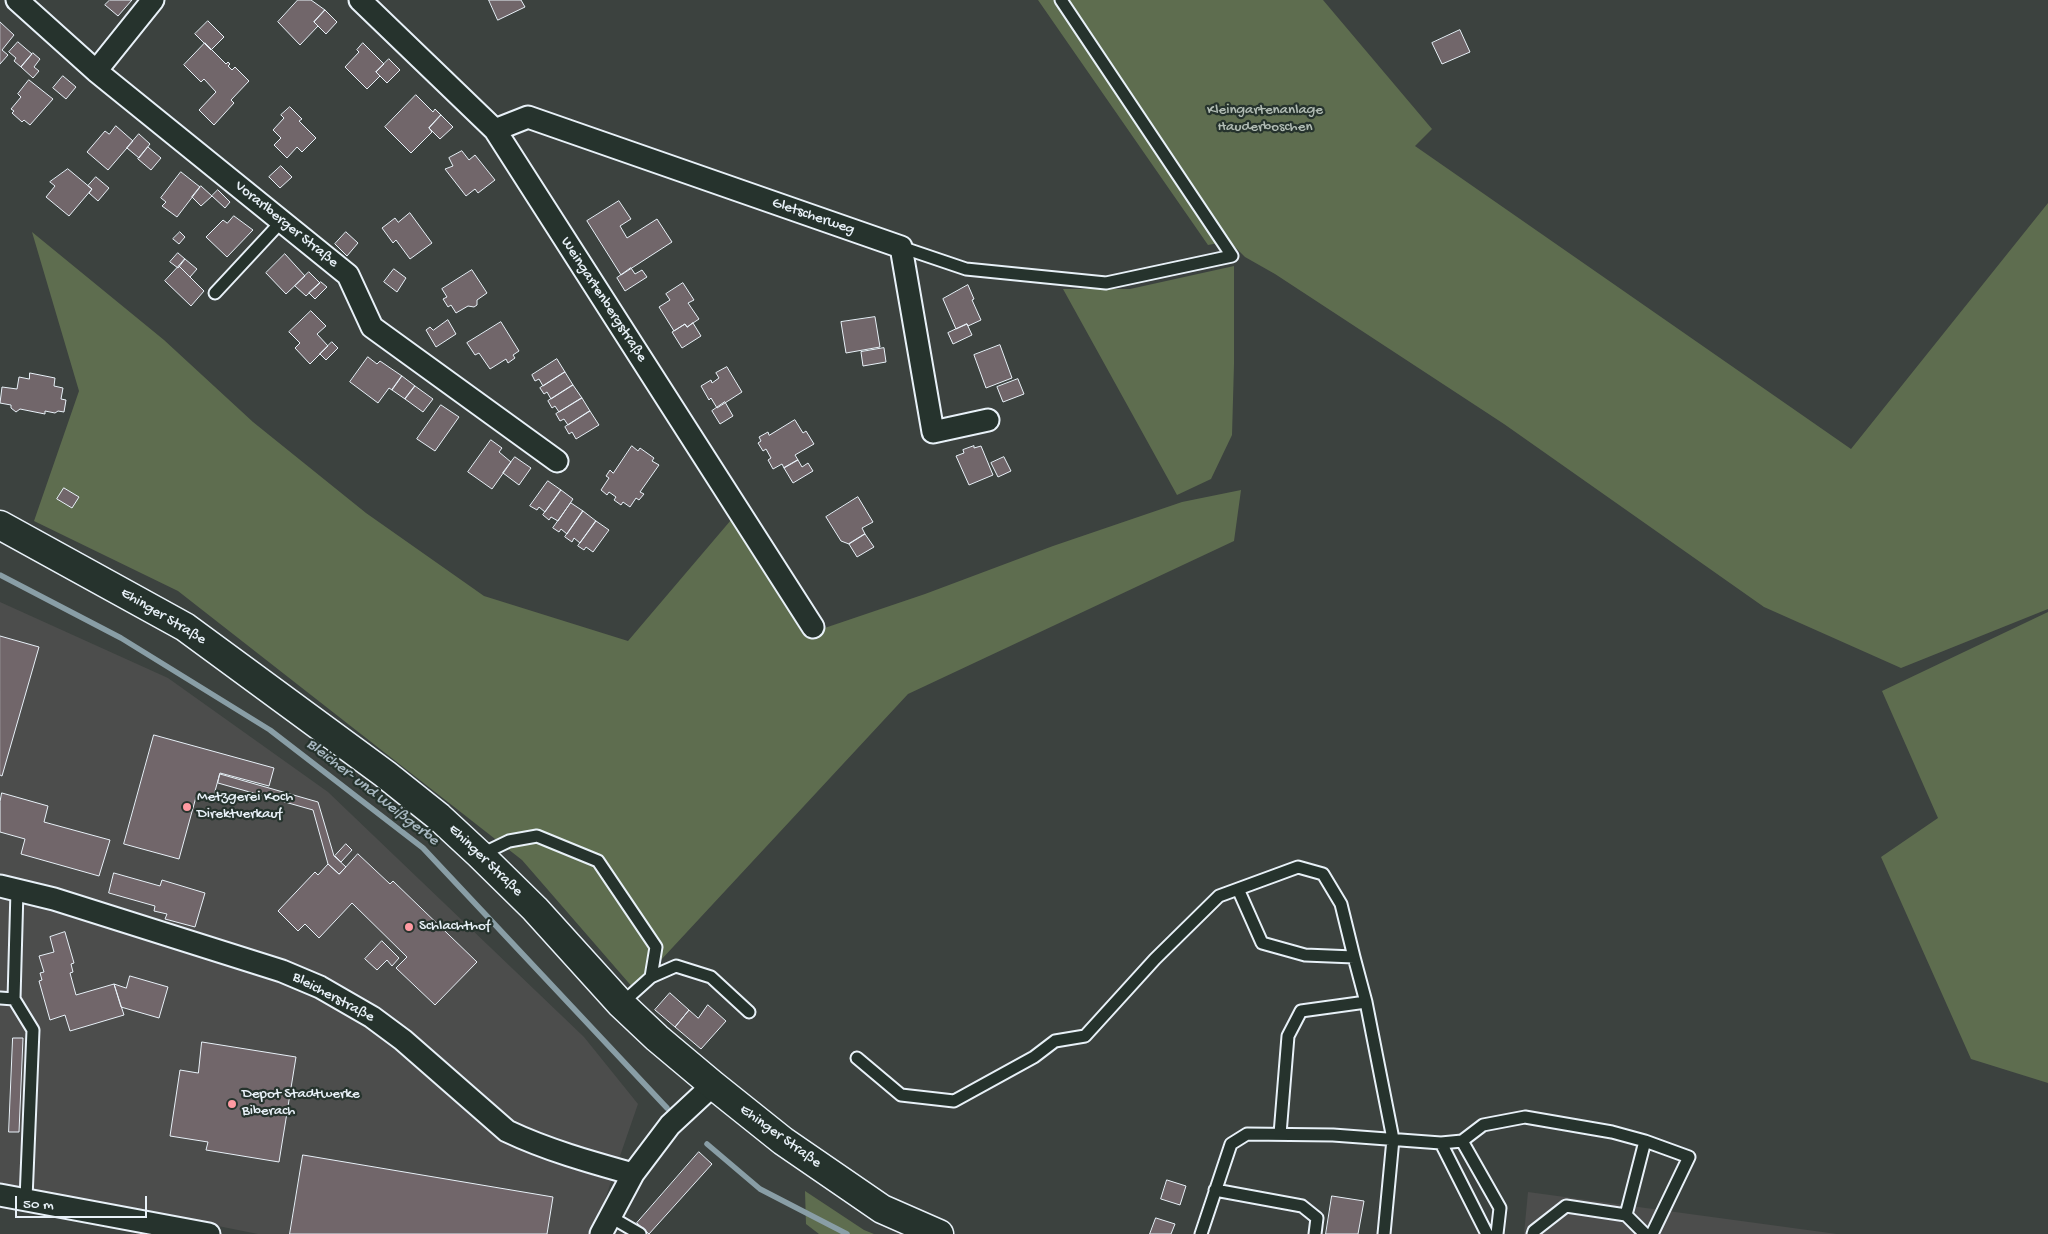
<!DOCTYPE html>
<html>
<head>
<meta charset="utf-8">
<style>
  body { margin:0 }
  #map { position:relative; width:2048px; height:1234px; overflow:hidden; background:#3c423f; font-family:"Gochi Hand",sans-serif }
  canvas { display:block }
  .scale { position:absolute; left:15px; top:1196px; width:132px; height:22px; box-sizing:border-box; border:2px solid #e8f1f8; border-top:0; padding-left:6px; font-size:15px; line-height:18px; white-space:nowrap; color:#e8f1f8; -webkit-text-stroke:4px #26332d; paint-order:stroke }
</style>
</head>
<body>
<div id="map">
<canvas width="2048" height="1234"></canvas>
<div class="scale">50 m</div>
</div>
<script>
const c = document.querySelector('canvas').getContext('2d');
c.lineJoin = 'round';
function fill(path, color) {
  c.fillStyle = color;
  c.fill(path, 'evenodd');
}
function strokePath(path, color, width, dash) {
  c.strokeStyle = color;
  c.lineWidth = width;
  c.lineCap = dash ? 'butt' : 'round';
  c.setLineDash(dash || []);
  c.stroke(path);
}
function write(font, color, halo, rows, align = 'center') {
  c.font = font + ' "Gochi Hand",sans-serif';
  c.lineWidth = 4.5;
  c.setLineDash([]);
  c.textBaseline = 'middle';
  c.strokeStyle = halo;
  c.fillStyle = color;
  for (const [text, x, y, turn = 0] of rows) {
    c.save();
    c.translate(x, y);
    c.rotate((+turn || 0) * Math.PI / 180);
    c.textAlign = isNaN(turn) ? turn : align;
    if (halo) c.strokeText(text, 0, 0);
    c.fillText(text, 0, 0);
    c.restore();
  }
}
fill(new Path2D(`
  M0,602L168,678L328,792L584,1037L638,1104L603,1205L588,1234H258L183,1219L0,1190Z
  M1528,1192L1837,1234H1524Z`), '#4c4d4c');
fill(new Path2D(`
  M1038,0H1323L1432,129L1415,146L1851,449L2048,203V609L1901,668L1764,607L1504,424L1275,274L1245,257L1229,241L1208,245Z
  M32,232L164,340L253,422L366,513L484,596L628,641L731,520L804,635L925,594L1053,546L1182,502L1241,490L1234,541L908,694L634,989L522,860L178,591L34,521L79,391Z
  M1234,266V364L1232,435L1211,479L1177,495L1063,289H1130Z
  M2048,612V1083L1971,1059L1881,857L1938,818L1882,691Z
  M805,1191L864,1230L874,1234H819L806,1224Z`), '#5e6d4f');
strokePath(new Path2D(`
  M0,575L121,638L270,730L423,848L667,1108
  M707,1144L760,1189L847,1234`), '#899ea6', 5.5);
const building = new Path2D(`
  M110,0H132L118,16L105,5Z
  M298,0H311L325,10L314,22L318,26L300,45L278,22Z
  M489,0H521L525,7L498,20Z
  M325,10L337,22L326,34L314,22Z
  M208,21L224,37L211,50L195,34Z
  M0,22L14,35L2,50L8,55L0,64Z
  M1460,30L1470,52L1442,64L1432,43Z
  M18,42L32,54L21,67L14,61L16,58L9,52Z
  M205,43L226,64L228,62L230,64L228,66L232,70L235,67L249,81L231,100L234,103L214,125L199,110L216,92L204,79L201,82L184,65Z
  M363,43L384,64L376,72L380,76L367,89L345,67L359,52L357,50Z
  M33,53L40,59L34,67L39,71L33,78L21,67Z
  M389,59L400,70L387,83L376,72Z
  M63,76L76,87L66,99L53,88Z
  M29,80L53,99L30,125L24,120L22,122L12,113L14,111L11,109L21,97L18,94Z
  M416,95L433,112L435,109L441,115L429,128L432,132L411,153L385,127Z
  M290,107L302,119L299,121L316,138L302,152L297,147L287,158L274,145L281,138L273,130L284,118L281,115Z
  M441,115L453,127L440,139L429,128Z
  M116,126L133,141L108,170L87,152L105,131L109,134Z
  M139,134L150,144L139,158L127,148Z
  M148,147L161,158L151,170L138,159Z
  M462,151L469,160L475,155L495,180L478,193L475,189L466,196L445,169L453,166L449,158Z
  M281,166L292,177L280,188L269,177Z
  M68,169L92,189L69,216L46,197L55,186L50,182Z
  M181,172L200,187L177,217L162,206L166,202L161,198Z
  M96,177L109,188L98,201L89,193L92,189L88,186Z
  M201,186L212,196L201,206L192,197Z
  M218,190L230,202L225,208L212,196Z
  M619,201L631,219L620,226L627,238L657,219L672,242L621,275L587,221Z
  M410,213L432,243L410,259L396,240L393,243L382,228L395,218L398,222Z
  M234,216L253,230L227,257L206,237L223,220L227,223Z
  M180,232L185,237L179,244L173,239Z
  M346,232L358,243L347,256L335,244Z
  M178,253L185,259L178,268L170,262Z
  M285,254L305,276L286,294L266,273Z
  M185,259L197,269L190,277L179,266Z
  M179,266L204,291L191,306L165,281Z
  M631,268L635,274L642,270L647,277L625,291L617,278Z
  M394,269L406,278L397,292L384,282Z
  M472,270L487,293L477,300V305L474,307L468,306L456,313L451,305L448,307L443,299L447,297L442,289Z
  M309,272L320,283L306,296L295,286Z
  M321,282L327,287L315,299L309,293Z
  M683,283L694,300L688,303L699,319L687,327L685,324L674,331L659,307L670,300L666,294Z
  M968,285L974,299L972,300L981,320L968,326L967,324L956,329L943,299Z
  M311,311L326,326L317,334L328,346L310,364L295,348L300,343L289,332Z
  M875,317L880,347L846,353L841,322Z
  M448,320L456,334L436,347L426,330L430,327L433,330Z
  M501,322L519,351L513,355L515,358L508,363L506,359L490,369L479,353L475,355L467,343Z
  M693,323L701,336L682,348L672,332L685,324L687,327Z
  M967,324L972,335L953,344L948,333Z
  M332,342L338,348L326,360L320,354Z
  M1000,345L1012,378L986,388L974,355Z
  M884,348L886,362L863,366L861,352Z
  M368,357L377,364L380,361L402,376L392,390L389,388L378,403L350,382Z
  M557,359L565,372L543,386L539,379L535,381L532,375Z
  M727,367L742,392L717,408L711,398L709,400L701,386L711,380L712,383L719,378L716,373Z
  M565,372L573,385L551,399L547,392L544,394L540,388Z
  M30,373L55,378L54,386L63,388L61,399L66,400L64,412L58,411L55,413L45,411V414L20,409L16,412L11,408V405L0,403L2,387L17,389L19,377L29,379Z
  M402,376L415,386L405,399L392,390Z
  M1018,379L1024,394L1003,402L997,387Z
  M573,385L582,398L559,412L555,406L552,408L548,401Z
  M415,386L433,399L423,412L405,399Z
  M582,398L590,411L568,425L564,419L560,421L556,414Z
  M725,402L733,416L720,424L712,411Z
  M441,405L459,417L435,451L417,439Z
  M590,411L599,425L576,439L572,432L569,434L565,427Z
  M795,420L803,433L806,431L814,444L795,455L798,460L784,468L782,464L773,469L768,460L771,458L766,449L763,451L758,443L761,441L759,437L768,432L769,435Z
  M491,440L502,448L499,452L511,462L492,489L468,472Z
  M632,446L638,451L640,448L654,458L652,461L659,465L640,492L644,494L639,500L636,498L630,507L623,502L621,505L614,500L616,497L609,492L607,495L601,490L609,478L606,476L610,470L613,473Z
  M974,446V448L981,446L993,475L969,485L956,456L964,453L963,450Z
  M515,457L531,468L519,485L503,473Z
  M1004,457L1011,471L998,477L991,463Z
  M798,460L802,467L808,463L813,471L793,483L784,468Z
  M548,481L561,490L545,512L539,507L537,510L530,506Z
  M64,488L79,497L72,508L57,499Z
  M561,490L573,499L558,521L551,517L549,520L543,515Z
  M858,497L873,522L862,528L865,534L849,544L841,541L826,517Z
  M571,503L583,511L567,534L561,529L559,532L553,528Z
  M583,511L596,521L580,543L574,538L572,542L565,537Z
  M596,521L609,530L593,552L586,547L584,550L578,546Z
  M865,534L874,547L857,557L849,544Z
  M0,636L39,647L2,776L0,775Z
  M154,735L274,768L269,786L220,773L212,802L196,797L179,859L124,844Z
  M220,774L318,802L334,856L346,867L339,874L328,864L313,810L218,783Z
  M2,793L48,806L44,822L110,840L99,876L21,854L25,839L0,832V802Z
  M346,844L352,850L341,862L335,856Z
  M358,854L390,884L393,881L477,962L435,1005L396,968L407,957L352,903L319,938L305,924L298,931L278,911L315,872L318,875L328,864L339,874Z
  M114,873L160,886L162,880L205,893L195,927L165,919L167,914L154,911L155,906L109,893Z
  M65,932L74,963L71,964L73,972L70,973L76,995L114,984L124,1015L70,1031L65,1015L50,1020L39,981L42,980L40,973L44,972L39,956L54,952L50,937Z
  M382,941L399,958L392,966L387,960L377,970L365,959Z
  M130,976L168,987L159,1018L121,1007L114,984L126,988Z
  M670,993L689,1010L675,1027L655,1010Z
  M708,1005L726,1021L701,1049L675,1027L689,1010L698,1018Z
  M13,1038H23L19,1132H9Z
  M202,1042L296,1057L279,1162L206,1150L208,1142L170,1136L180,1070L198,1073Z
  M699,1152L712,1164L649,1234L637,1223Z
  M303,1155L553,1197L547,1234H290Z
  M1167,1180L1186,1186L1180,1205L1161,1199Z
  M1332,1196L1364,1201L1358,1234H1326Z
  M1156,1218L1175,1224L1171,1234H1150Z`);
fill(building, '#71666a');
strokePath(building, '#e8f1f8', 1);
const lane = new Path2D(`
  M901,247L966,269L1106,283L1232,256L1061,0
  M215,293L281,222
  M480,855L509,841L537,836L598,861L656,947L651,977
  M1238,889L1262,943L1305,955L1354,957
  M17,890L14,999L33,1030L26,1199
  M0,998L14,999
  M621,1004L651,977L676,966L711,977L749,1012
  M857,1058L901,1095L954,1101L1034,1057L1055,1041L1085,1036L1155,959L1219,896L1298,867L1323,874L1341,904L1354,957L1366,1002L1393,1139L1384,1234
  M1280,1134L1288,1036L1301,1011L1366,1002
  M1462,1141L1483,1125L1525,1117L1612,1132L1645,1141L1626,1215
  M1645,1141L1689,1157L1652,1234
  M1441,1143L1462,1141L1500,1208L1497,1234
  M1215,1190L1302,1206L1317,1218L1315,1234
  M609,1216L640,1234
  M1201,1234L1231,1144L1247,1134L1333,1135L1441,1143L1487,1234
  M1533,1234L1534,1231L1566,1206L1626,1215L1645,1234`);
const street = new Path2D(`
  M17,0L96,71L348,275L372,327L557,461
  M360,0L495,130L813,627
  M96,71L153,0
  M495,130L528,117L901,247L933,432L988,420
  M0,886L54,899L282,971L320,987L372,1017L403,1040L507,1131C547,1150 590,1162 633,1174
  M0,1195L209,1234
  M601,1234L633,1174L670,1125L713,1085`);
const primary = new Path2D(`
  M0,525L185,627L385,774L439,817L480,855L535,909L621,1004L657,1038L713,1085L783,1141L882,1209L939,1234`);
strokePath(lane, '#e8f1f8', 15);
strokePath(street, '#e8f1f8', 25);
strokePath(primary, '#e8f1f8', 31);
strokePath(lane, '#26332d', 11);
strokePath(street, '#26332d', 21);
strokePath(primary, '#26332d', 28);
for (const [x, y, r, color] of [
  [187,807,5,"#ff9aa2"],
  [409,927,5,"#ff9aa2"],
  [232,1104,5,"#ff9aa2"]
]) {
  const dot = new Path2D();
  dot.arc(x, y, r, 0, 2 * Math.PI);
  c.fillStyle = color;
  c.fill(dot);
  strokePath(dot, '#26332d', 2);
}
write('15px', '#b1bcb4', '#26332d', [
  ["Kleingartenanlage",1265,111],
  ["Hauderboschen",1265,128]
]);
write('15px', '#e8f1f8', '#26332d', [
  ["Gletscherweg",813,217,19],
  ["Vorarlberger Straße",286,225,39],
  ["Weingartenbergstraße",603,300,57],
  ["Ehinger Straße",163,617,31],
  ["Ehinger Straße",485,861,44],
  ["Bleicherstraße",333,998,28],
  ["Ehinger Straße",780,1137,36]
]);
write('15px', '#e8f1f8', '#26332d', [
  ["Metzgerei Koch",197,798],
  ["Direktverkauf",197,815],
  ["Schlachthof",419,927],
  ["Depot Stadtwerke",242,1095],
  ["Biberach",242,1112]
], 'left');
write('italic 16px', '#a9b9c2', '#26332d', [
  ["Bleicher- und Weißgerbe",372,793,38]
]);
</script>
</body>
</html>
